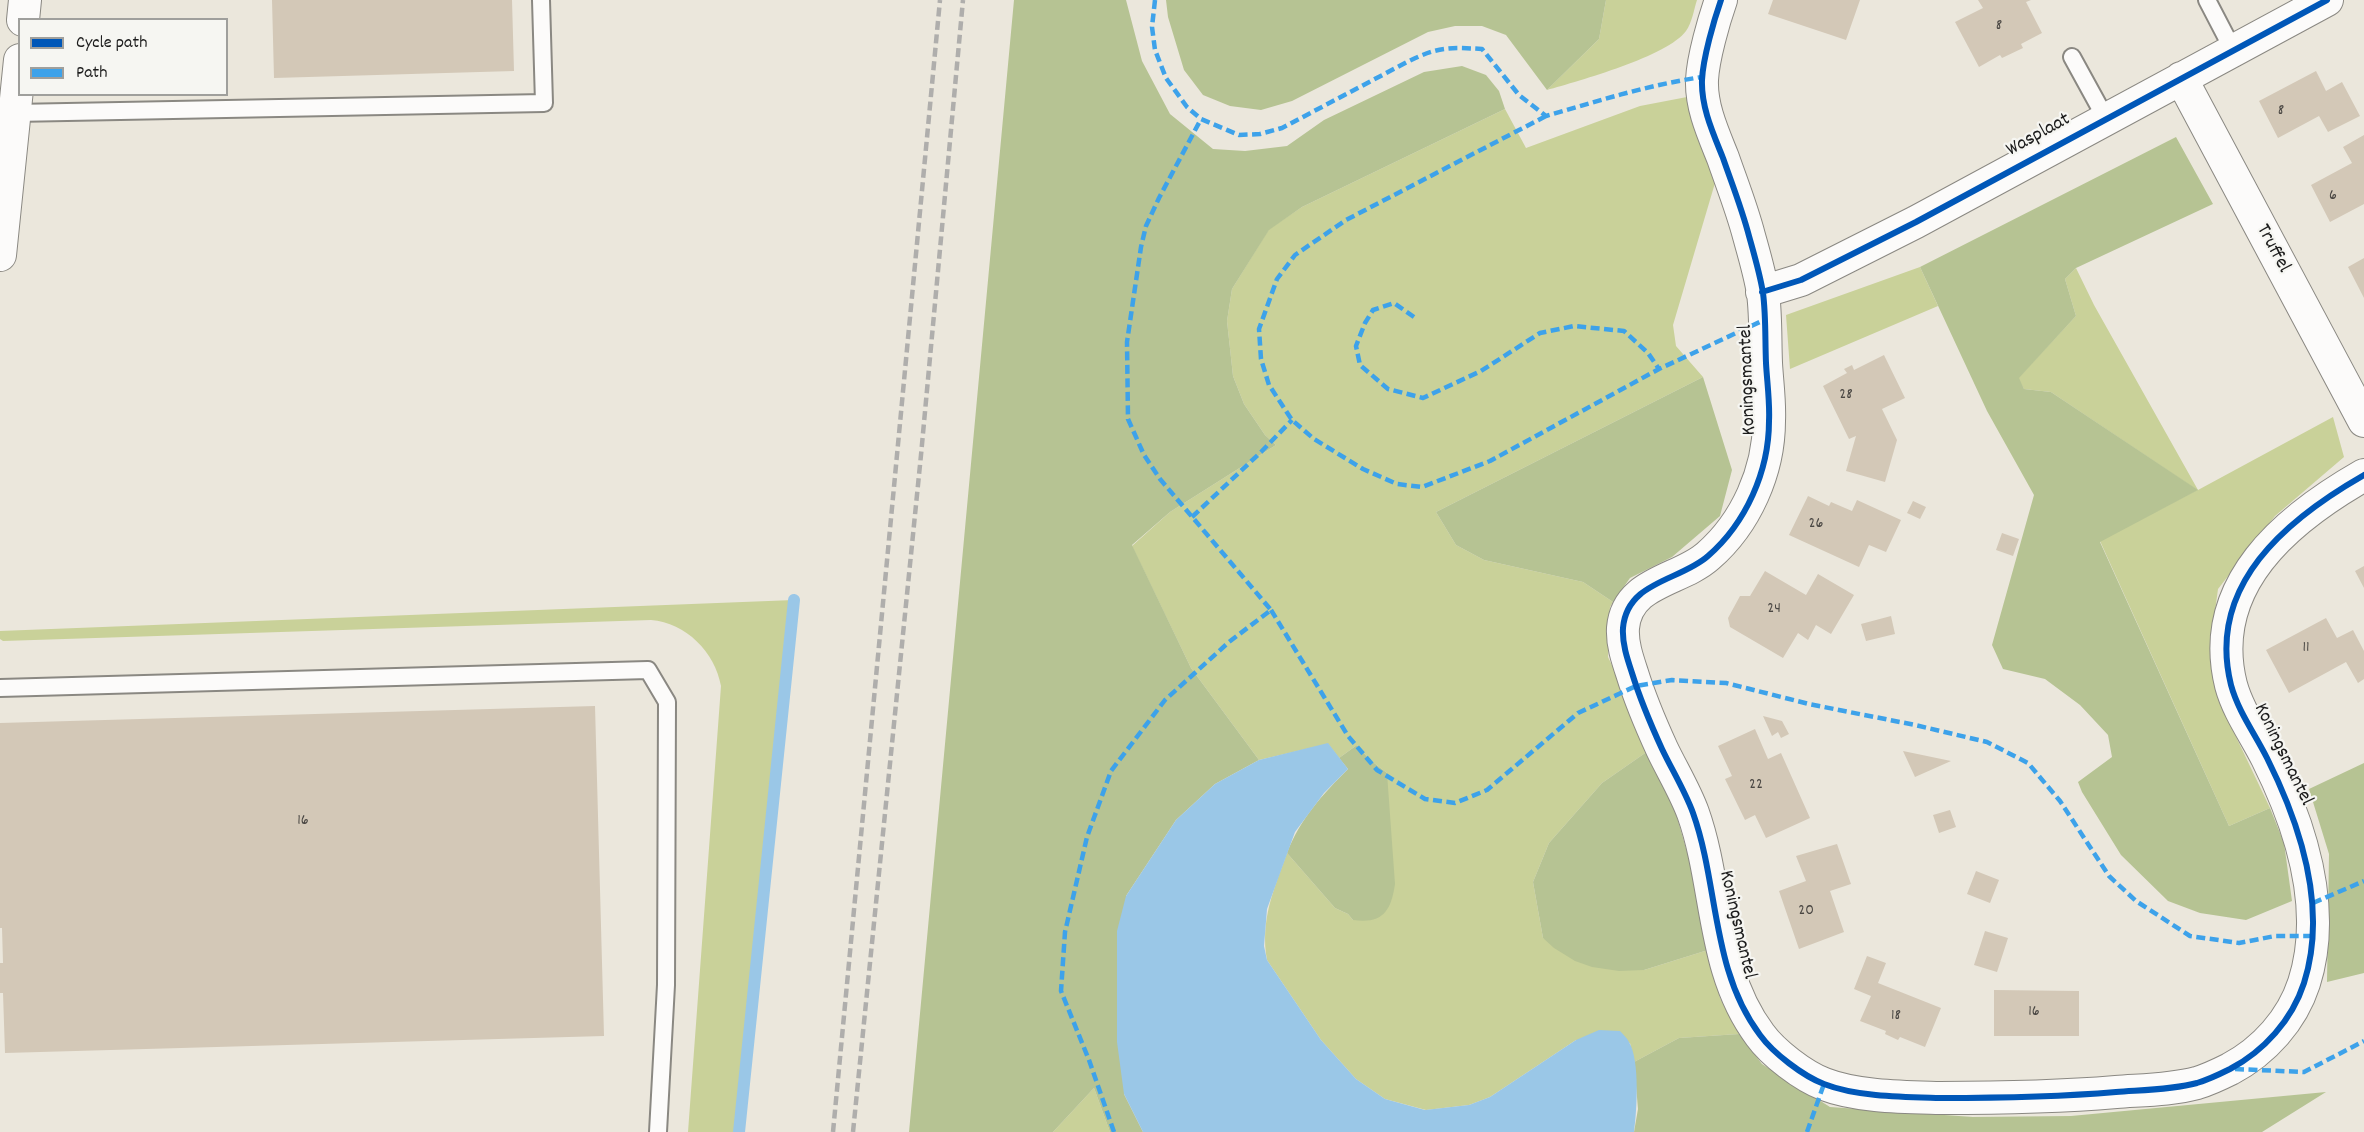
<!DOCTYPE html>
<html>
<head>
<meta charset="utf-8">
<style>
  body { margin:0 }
  #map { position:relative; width:2364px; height:1132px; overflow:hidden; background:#ebe7dc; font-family:Dekko,sans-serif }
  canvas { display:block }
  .legend { position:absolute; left:18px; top:18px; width:210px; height:78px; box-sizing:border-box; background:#f6f6f2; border:2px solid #9f9f9c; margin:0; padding:8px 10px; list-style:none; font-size:18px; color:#1c1c1c }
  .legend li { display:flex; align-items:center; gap:12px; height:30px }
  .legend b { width:30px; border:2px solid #9f9f9c }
</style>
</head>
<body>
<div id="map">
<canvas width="2364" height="1132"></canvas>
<ul class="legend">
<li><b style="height:8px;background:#0057b8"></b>Cycle path</li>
<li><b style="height:8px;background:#3da2ea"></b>Path</li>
</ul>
</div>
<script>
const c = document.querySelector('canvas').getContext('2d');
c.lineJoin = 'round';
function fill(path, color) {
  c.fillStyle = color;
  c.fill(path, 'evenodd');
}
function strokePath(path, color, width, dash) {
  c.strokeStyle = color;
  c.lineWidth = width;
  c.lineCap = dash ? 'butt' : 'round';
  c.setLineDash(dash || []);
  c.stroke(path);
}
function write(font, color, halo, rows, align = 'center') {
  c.font = font + ' Dekko,sans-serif';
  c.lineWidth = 4.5;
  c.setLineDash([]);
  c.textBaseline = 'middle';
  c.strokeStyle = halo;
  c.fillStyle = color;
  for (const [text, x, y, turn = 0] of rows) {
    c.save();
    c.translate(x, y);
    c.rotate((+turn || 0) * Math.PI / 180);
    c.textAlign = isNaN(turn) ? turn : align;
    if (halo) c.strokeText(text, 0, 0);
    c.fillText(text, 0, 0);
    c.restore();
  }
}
fill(new Path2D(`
  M1606,0H1697C1694,9 1692,23 1686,31C1668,56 1579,81 1547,90L1599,39Z
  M1687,97L1715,183L1673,325L1676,346L1703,377L1436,512L1456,545L1484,560L1583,582L1613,602L1610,607L1608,657L1623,688L1648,751L1602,783L1549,843L1533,882L1543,938L1644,970L1708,950L1720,998L1739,1034L1679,1038L1634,1062L1630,1043L1576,1040L1490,1097L1469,1105L1426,1110L1385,1099L1356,1079L1321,1040L1267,960C1260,920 1274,889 1287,853L1335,908L1348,914L1353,920L1387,773L1369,759L1357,745L1339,758L1328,744L1259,760L1191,668L1132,546L1170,512L1276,445L1265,435L1244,404L1233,376L1227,321L1232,289L1269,229L1302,207L1505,109L1526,148L1640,106Z
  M1920,267L1938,306L1790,369L1786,315Z
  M2076,268L2094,305L2198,490L2333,417L2344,457L2275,516L2218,589L2210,649L2218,699L2270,808L2229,826L2100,541L2197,490L2051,392L2024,389L2018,378L2076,316L2065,279Z
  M794,600L739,1132H688L721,686C715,652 686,623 651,620L3,641L0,639V631Z
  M1094,1088L1110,1132H1053Z`), '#c9d199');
fill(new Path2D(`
  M1014,0H1126L1142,61L1170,114L1213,149L1245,151L1287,146L1324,120L1424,72L1462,66L1486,75L1499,91L1505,109L1302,207L1269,230L1232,289L1227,321L1233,376L1244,404L1265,435L1276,445L1170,512L1132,545L1191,668L1259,760L1215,784L1176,820L1126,896L1124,1094L1143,1132H1110L1094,1088L1053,1132H909Z
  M1166,0H1606L1599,39L1547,90L1506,35L1482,26H1455L1428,32L1292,101L1261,110L1230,106L1203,95L1184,70L1168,17Z
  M2176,137L2213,204L2076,268L2065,279L2076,316L2019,378L2024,389L2051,392L2198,490L2100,542L2229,826L2270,808L2284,843L2292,901L2246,920L2200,913L2168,901L2121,855L2082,792L2078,782L2112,757L2108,735L2080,705L2045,679L2003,669L1992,645L2034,495L1987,411L1920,267Z
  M1703,377L1732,470L1720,516L1672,557L1630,578L1613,602L1583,582L1484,560L1456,545L1436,512Z
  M1357,745L1369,759L1387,773L1395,884C1391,912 1382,924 1353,920L1348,914L1335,908L1287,853C1300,819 1323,794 1348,769L1339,758Z
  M1648,751L1675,810L1697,887L1708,950L1644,970L1619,971L1592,967L1575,961L1554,948L1543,938L1533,882L1549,843L1602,783Z
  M2364,763V973L2327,982L2329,854L2309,789Z
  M1739,1034L1762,1064L1830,1107L1973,1117L2071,1116L2326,1092L2262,1132H1634L1638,1109L1634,1062L1679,1038Z`), '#b6c393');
fill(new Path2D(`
  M1328,743L1348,769L1324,793L1295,832L1267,909L1264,946L1267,960L1321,1040L1356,1079L1385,1099L1425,1110L1469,1105L1490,1097L1576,1040L1599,1030L1620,1031C1623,1034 1627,1038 1629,1042C1640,1060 1637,1111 1634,1132H1143L1124,1094L1117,1042V931L1126,896L1176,820L1215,784L1259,760Z`), '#9ac7e7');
strokePath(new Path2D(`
  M739,1132L794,600`), '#9ac7e7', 12);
fill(new Path2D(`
  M272,0H512L514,71L274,78Z
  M1773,0H1860L1846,40L1768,14Z
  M1978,0H2031L2026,2L2042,33L2021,44L2023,48L2002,58L2000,55L1979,67L1955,22L1983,8Z
  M2316,71L2326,91L2342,82L2360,116L2328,132L2319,116L2278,138L2259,101Z
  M2364,135V204L2330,222L2311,185L2352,163L2343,147Z
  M2364,258V298L2348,267Z
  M1884,355L1905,398L1882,409L1897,440L1885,482L1846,471L1856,436L1849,439L1823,386L1847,373L1844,369L1852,365L1854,370Z
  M1808,496L1829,506L1831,502L1852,511L1857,500L1901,520L1886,552L1869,545L1859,567L1789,535Z
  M1913,501L1926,507L1920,519L1907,513Z
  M2002,533L2019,539L2013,556L1996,550Z
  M2364,566V588L2355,571Z
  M1765,571L1806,595L1818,574L1854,595L1831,634L1816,625L1808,640L1798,633L1783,658L1730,627L1728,618L1740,596H1750Z
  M1891,616L1895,634L1866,641L1861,624Z
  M2326,618L2337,638L2353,630L2364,651V679L2358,683L2346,662L2289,693L2266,650Z
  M595,706L604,1036L5,1053L3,993H0V963H3L2,928H0V723Z
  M1763,716L1782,721L1789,734L1781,738L1778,732L1772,736Z
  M1755,729L1768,759L1781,753L1810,818L1766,838L1755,815L1745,820L1725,779L1732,776L1718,746Z
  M1903,751L1951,761L1915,777Z
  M1950,810L1956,827L1939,833L1933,815Z
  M1837,844L1851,884L1830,891L1844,932L1799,949L1779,891L1806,881L1796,856Z
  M1976,871L1999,880L1990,903L1967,894Z
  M1985,931L2008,938L1997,972L1974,965Z
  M1867,956L1886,963L1878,983L1941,1008L1925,1047L1900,1037L1898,1040L1885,1034L1886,1031L1860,1021L1871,996L1854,989Z
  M1994,990L2079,991V1036H1994Z`), '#d3c8b7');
const lane = new Path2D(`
  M2207,0L2233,50
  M2072,57L2106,119
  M14,113L544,103L541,0
  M0,688L648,670L667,702L666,985L658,1132`);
const street = new Path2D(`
  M1721,0C1714,20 1703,58 1702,80C1701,107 1713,133 1723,158C1732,184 1742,209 1749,236C1754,254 1760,274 1763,293C1766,316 1765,340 1766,363C1767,382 1770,402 1769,421C1769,471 1746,523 1708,556C1680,581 1627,581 1623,628C1622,643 1627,658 1632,673C1640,699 1651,725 1662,749C1672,770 1685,791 1693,813C1719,886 1711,970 1760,1035C1773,1053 1803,1076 1824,1084C1857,1097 1905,1097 1940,1098C1999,1098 2057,1097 2116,1092C2142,1090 2171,1090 2197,1083C2207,1080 2220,1074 2230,1069C2264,1051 2292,1020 2304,983C2328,908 2301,826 2267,758C2255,734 2238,711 2231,685C2206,585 2287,519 2364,475
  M23,20L25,0
  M2181,78L2364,421
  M0,255L20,60
  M1762,292L1801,280L1916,222L2327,0`);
strokePath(lane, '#8a8882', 20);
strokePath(street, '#8a8882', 34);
strokePath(lane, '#fcfbfa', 16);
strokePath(street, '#fcfbfa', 32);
strokePath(new Path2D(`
  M833,1132L940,0
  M853,1132L921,455L963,0`), '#afaeac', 4.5, [9, 4.5]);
strokePath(new Path2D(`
  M1155,0L1152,27L1155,50L1166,78L1187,107L1201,119L1239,135L1260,134L1282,128L1409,61C1438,47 1449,47 1482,49L1519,95L1546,116C1598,101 1648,85 1702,77
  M1546,116L1346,220L1295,255L1277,279L1259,329L1261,359L1269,385L1292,420L1314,439L1363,469L1397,484L1422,487L1490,461L1659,369L1764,320
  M1414,317L1394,303L1373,310L1365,323L1356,346L1360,365L1388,389L1423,398L1481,371L1540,333L1574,326L1624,331L1648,353L1659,369
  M1192,517L1261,452L1292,420
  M1271,610L1348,736L1377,770L1425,799L1455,803L1487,790L1578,713L1636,686L1672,680L1726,683L1809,704L1915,725L1987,742L2028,763L2060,801L2109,876L2136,901L2190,936L2239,943L2275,936H2314
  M2313,903L2364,881
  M2235,1069L2304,1072L2364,1041
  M1114,1132L1089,1060L1061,991L1065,932L1087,837L1111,771L1165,700L1229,642L1271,610L1160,479L1144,455L1128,419L1127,342L1141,247L1146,226L1159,198L1201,119
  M1807,1132L1824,1084`), '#3da2ea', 4.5, [9, 4.5]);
strokePath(new Path2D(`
  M1721,0C1714,20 1703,58 1702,80C1701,107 1713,133 1723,158C1732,184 1742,209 1749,236C1754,254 1760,274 1763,293C1766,316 1765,340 1766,363C1767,382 1770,402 1769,421C1769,471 1746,523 1708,556C1680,581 1627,581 1623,628C1622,643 1627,658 1632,673C1640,699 1651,725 1662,749C1672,770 1685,791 1693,813C1719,886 1711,970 1760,1035C1773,1053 1803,1076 1824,1084C1857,1097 1905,1097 1940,1098C1999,1098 2057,1097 2116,1092C2142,1090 2171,1090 2197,1083C2207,1080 2220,1074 2230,1069C2264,1051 2292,1020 2304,983C2328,908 2301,826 2267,758C2255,734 2238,711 2231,685C2206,585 2287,519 2364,475
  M1762,292L1801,280L1916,222L2327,0`), '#0057b8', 6);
write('16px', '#4a4743', null, [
  ["8",1999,27],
  ["8",2281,112],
  ["6",2333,197],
  ["28",1846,396],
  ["26",1816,525],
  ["24",1774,610],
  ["11",2306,649],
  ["22",1756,786],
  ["16",303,822],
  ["20",1806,912],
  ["16",2034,1013],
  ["18",1896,1017]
]);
write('20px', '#1c1c1c', '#f6f6f2', [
  ["Wasplaat",2039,136,-29],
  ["Truffel",2272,249,62],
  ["Koningsmantel",1749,380,-92],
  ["Koningsmantel",2282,755,64],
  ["Koningsmantel",1736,925,77]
]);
</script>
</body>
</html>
